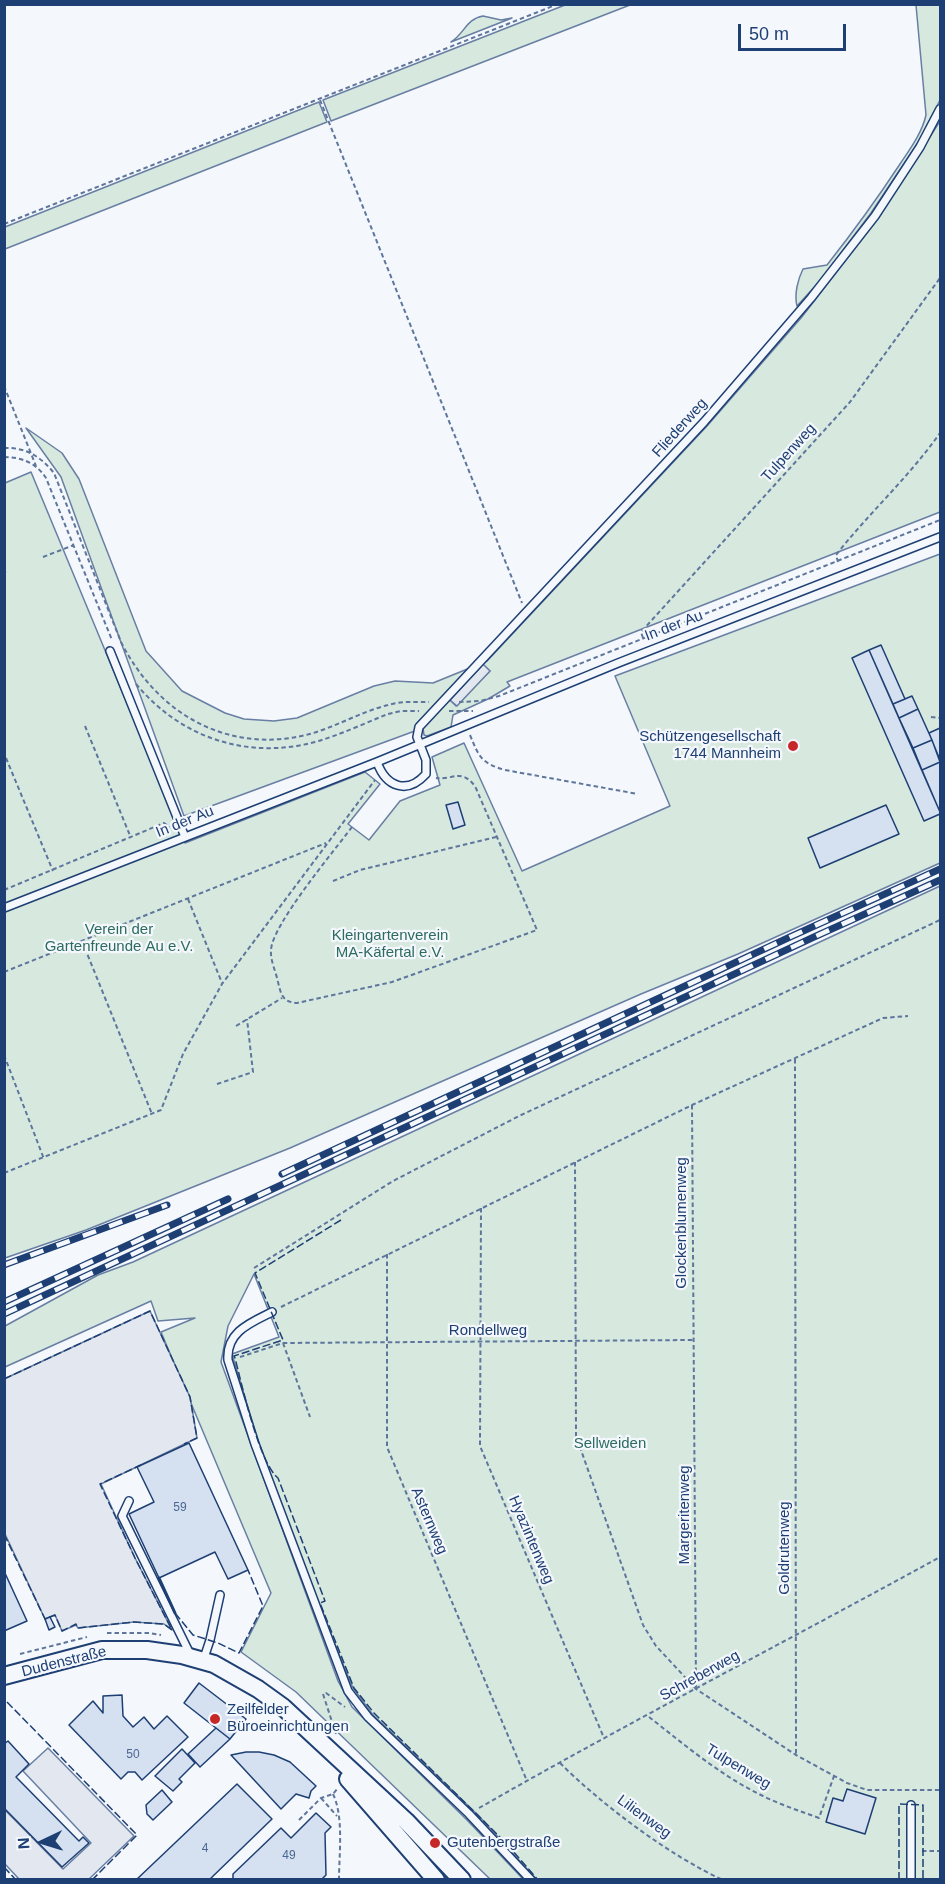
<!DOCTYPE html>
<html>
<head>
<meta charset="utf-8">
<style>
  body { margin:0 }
  #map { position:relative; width:945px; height:1884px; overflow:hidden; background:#f4f7fb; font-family:Arial,sans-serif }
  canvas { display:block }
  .frame { position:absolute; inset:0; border:6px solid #1d3f73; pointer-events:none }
  .north { position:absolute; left:12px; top:1812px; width:60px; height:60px; -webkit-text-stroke:4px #f4f7fb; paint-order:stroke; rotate:266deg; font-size:16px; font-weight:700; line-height:24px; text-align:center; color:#1d3f73 }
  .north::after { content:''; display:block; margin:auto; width:21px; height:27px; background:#1d3f73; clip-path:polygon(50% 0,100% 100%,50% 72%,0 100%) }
  .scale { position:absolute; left:738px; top:24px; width:108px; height:27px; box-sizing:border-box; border:3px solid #1d3f73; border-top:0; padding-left:8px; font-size:18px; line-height:21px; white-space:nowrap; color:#1d3f73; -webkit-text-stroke:4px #f4f7fb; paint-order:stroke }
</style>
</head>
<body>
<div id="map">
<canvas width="945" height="1884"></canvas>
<div class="frame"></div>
<div class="north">N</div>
<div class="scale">50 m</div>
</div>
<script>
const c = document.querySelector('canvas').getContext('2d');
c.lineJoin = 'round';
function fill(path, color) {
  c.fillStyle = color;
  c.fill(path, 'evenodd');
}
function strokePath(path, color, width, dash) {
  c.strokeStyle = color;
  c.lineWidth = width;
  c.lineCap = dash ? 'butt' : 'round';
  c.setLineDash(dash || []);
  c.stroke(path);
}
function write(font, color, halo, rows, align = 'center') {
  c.font = font + ' Arial,sans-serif';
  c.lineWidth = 4.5;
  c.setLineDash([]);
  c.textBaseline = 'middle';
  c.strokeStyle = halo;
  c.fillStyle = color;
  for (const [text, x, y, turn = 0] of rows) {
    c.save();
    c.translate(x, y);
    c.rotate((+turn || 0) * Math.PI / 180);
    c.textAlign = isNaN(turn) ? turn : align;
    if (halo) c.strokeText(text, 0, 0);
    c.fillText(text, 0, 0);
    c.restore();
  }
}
const green = new Path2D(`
  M565,5H630L331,121L323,100Z
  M916,5H940V100L919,141L871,213L819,282L797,306C794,294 798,279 803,269L827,265C853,232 877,199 900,164C910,149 922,133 926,115Z
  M483,16L501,20L512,18L451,42C465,33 466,19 483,16Z
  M319,102L327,122L5,249V227Z
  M940,121V512L507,682L510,686L488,699L453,715L451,727L427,736L424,735L423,728L184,816L61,477L26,428L62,453L79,479L146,651L182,691L225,713L244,719L274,721L297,718L374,686L395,681L433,683L487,661L707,426L801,318L877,220ZM483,665L490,671L456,706L450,700Z
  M31,472L185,843L365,772L380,784L348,824L369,840L400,801L440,785L432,757L464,743L522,871L670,806L615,676L940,554V863L738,954L641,994L290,1148L86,1230L5,1258V483Z
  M940,886V1879H536L478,1815L373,1715L353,1688L318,1605L258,1441L232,1354L279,1337L254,1274L228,1326L221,1362L338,1681L352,1707L468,1821L523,1879H490L296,1692L241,1652L271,1593L161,1332L195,1318L158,1321L151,1301L5,1367V1326L98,1275L133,1262Z`);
fill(green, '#d7e8df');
strokePath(green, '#687fa3', 1.5);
const parking = new Path2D(`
  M483,664L490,671L457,706L450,700Z
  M150,1311L190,1397L197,1438L101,1484L135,1558L172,1630L164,1624L134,1622L78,1628L76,1625L62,1631L55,1615L45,1619L5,1534L4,1379Z
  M48,1748L134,1836L89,1879H19L5,1864V1810L63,1869L91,1843L23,1771Z`);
fill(parking, '#e3e8f0');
strokePath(parking, '#687fa3', 1.5);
const building = new Path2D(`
  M881,645L905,699L893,704L869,650Z
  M869,650L940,812V814L924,821L852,658Z
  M912,696L918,709L899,718L893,704Z
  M918,709L932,740L913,748L899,718Z
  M940,728V760L929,733Z
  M932,740L940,762L922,770L913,748Z
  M940,762V812L922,770Z
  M458,802L465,825L453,829L446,805Z
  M886,805L899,834L820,868L808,838Z
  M189,1443L248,1570L228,1579L215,1552L159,1578L129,1514L154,1502L137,1467Z
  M4,1571L27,1621L4,1631Z
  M50,1617L55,1627L49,1630L45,1619Z
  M199,1683L246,1719L230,1739L184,1703Z
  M122,1695L123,1716L133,1727L144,1717L154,1729L167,1716L188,1737L142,1780L135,1772H128L121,1779L69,1725L93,1701L103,1713V1696Z
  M216,1728L230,1739L200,1767L188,1754Z
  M8,1741L29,1764L16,1777L79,1841L83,1837L89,1843L62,1867L4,1808V1744Z
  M182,1749L195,1763L179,1779L182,1782L173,1791L155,1776Z
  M246,1752H259L274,1755L290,1762L316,1786L311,1791L309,1798L296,1794L281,1809L231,1755Z
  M237,1784L272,1819L209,1880H136Z
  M847,1789L876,1798L865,1834L826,1822L833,1798L843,1801Z
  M162,1790L172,1802L153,1820L147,1814L146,1805Z
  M316,1813L331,1827L325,1833L326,1875L321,1880H233V1874L281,1828L291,1838Z`);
fill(building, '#d5e0f0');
strokePath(building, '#1d3f73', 1.5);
const service = new Path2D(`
  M110,651L185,837
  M377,762C386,787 407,795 426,774V760L417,737L419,727L704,422L811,298L875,216L920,147L940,109
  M4,908L377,762L618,663L940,537
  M272,1312C250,1323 226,1332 228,1360L255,1444L348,1691L368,1717L469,1814L531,1880
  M129,1501L122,1516L191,1656
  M203,1661L210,1640L220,1595
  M911,1805V1880`);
const tertiary = new Path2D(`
  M4,1676L102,1650H147L182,1655L214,1664L258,1689L283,1707L406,1821L462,1880
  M348,1779L436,1880`);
strokePath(service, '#1d3f73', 10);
strokePath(tertiary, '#1d3f73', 20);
strokePath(new Path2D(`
  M320,100L522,603
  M4,224L558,4
  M4,386L36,466
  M4,448C26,447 41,457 54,473L121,642C157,713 226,754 306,735C334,728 360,712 388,705C401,701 415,702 429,702
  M4,457C22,457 36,463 46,478L112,640
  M43,557L74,545
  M838,562L836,555C869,513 909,477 940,433
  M4,572L6,571
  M643,638L641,632L850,402L940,278
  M136,684C181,738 247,760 315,742C340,735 365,723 388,714L401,711H419
  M459,702L480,701L499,696L940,520
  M449,711H473
  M931,717L940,718
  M85,726L131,838
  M470,735C479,757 481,763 505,770L638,794
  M6,758L53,871
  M352,827C334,851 272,925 271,950C270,960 276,972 278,982C281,994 282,1002 297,1003L392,982L537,930L475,786C460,768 454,780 436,778
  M333,881L360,870L496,837
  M4,890L164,823L170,827
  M188,899L222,983
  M82,941L152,1114
  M4,972L326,843
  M236,1026L282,998
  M4,1055L44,1159
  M795,1059L796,1755
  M217,1084L253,1072L247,1019
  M692,1105L696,1689
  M575,1162L576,1436L643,1625L656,1646L696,1689L796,1755L847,1783L867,1790H940
  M4,1173L161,1110L183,1054L222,984L375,780
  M481,1208L480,1446L604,1738
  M387,1254V1447L527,1781
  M254,1268L393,1181L519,1116L940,920
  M281,1307L692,1105L883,1018L908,1016
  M283,1343L310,1417
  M240,1357L283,1343L694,1340
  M107,1633H149L161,1635
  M20,1654L87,1637
  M649,1717C685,1745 721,1776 763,1796C781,1805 800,1811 819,1818L834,1776
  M336,1734L323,1694L326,1693L345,1707
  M560,1763C601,1804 670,1856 723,1880
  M333,1794C344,1817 339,1854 339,1880
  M321,1798L337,1816
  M479,1808C631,1721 787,1641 940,1557
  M299,1820L321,1798L333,1794L337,1789
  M922,1851H940`), '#5e769c', 2, [4.5, 3]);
strokePath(service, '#f4f7fb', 7);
strokePath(tertiary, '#f4f7fb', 16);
const rail = new Path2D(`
  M282,1174L790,937L940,869
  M4,1265L167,1205
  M4,1302L228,1199
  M4,1314L814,937L940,880`);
strokePath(rail, '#1d3f73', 7);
strokePath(rail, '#f4f7fb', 4.5, [14]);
strokePath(new Path2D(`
  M341,1220L255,1273L283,1340L234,1356L235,1358C242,1385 259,1463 278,1478L325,1601L320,1603L354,1688L374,1713L506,1843L538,1880
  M4,1379L150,1311L190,1397L197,1438L184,1444
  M4,1534L45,1619L55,1615L62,1631L76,1624L78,1628L134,1622L164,1624L172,1630L135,1558L100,1484L141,1465
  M175,1613L193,1635L218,1643L239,1653L263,1606L248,1570
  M7,1702L137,1835L92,1880
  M4,1867L16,1880
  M899,1880V1804L923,1805V1880`), '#1d3f73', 1.5, [8, 3]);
strokePath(new Path2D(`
  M159,1578L175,1613`), '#1d3f73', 3);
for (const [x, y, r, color] of [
  [793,746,6,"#c62828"],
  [215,1719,6,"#c62828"],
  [435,1843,6,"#c62828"]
]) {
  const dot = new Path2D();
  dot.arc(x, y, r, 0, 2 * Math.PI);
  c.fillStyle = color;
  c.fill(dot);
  strokePath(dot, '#f4f7fb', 2);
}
write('12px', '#4b6792', null, [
  ["59",180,1508],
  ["50",133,1755],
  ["4",205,1849],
  ["49",289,1856]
]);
write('15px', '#1d3f73', '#f4f7fb', [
  ["Fliederweg",680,428,-48],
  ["Tulpenweg",789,453,-48],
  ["In der Au",674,626,-21],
  ["In der Au",185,822,-22],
  ["Glockenblumenweg",682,1223,-90],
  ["Rondellweg",488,1331],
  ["Margeritenweg",685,1515,-90],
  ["Asternweg",429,1521,67],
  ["Hyazintenweg",531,1540,67],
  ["Goldrutenweg",785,1548,-90],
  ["Dudenstraße",64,1662,-14],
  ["Schreberweg",700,1676,-29],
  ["Tulpenweg",738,1767,31],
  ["Lilienweg",644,1817,36]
]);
write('15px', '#1d3f73', '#f4f7fb', [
  ["Schützengesellschaft",781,737,"right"],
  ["1744 Mannheim",781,754,"right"],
  ["Zeilfelder",227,1710],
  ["Büroeinrichtungen",227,1727],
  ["Gutenbergstraße",447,1843]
], 'left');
write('15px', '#2c6c60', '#f4f7fb', [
  ["Verein der",119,930],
  ["Gartenfreunde Au e.V.",119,947],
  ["Kleingartenverein",390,936],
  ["MA-Käfertal e.V.",390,953],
  ["Sellweiden",610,1444]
]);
</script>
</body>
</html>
